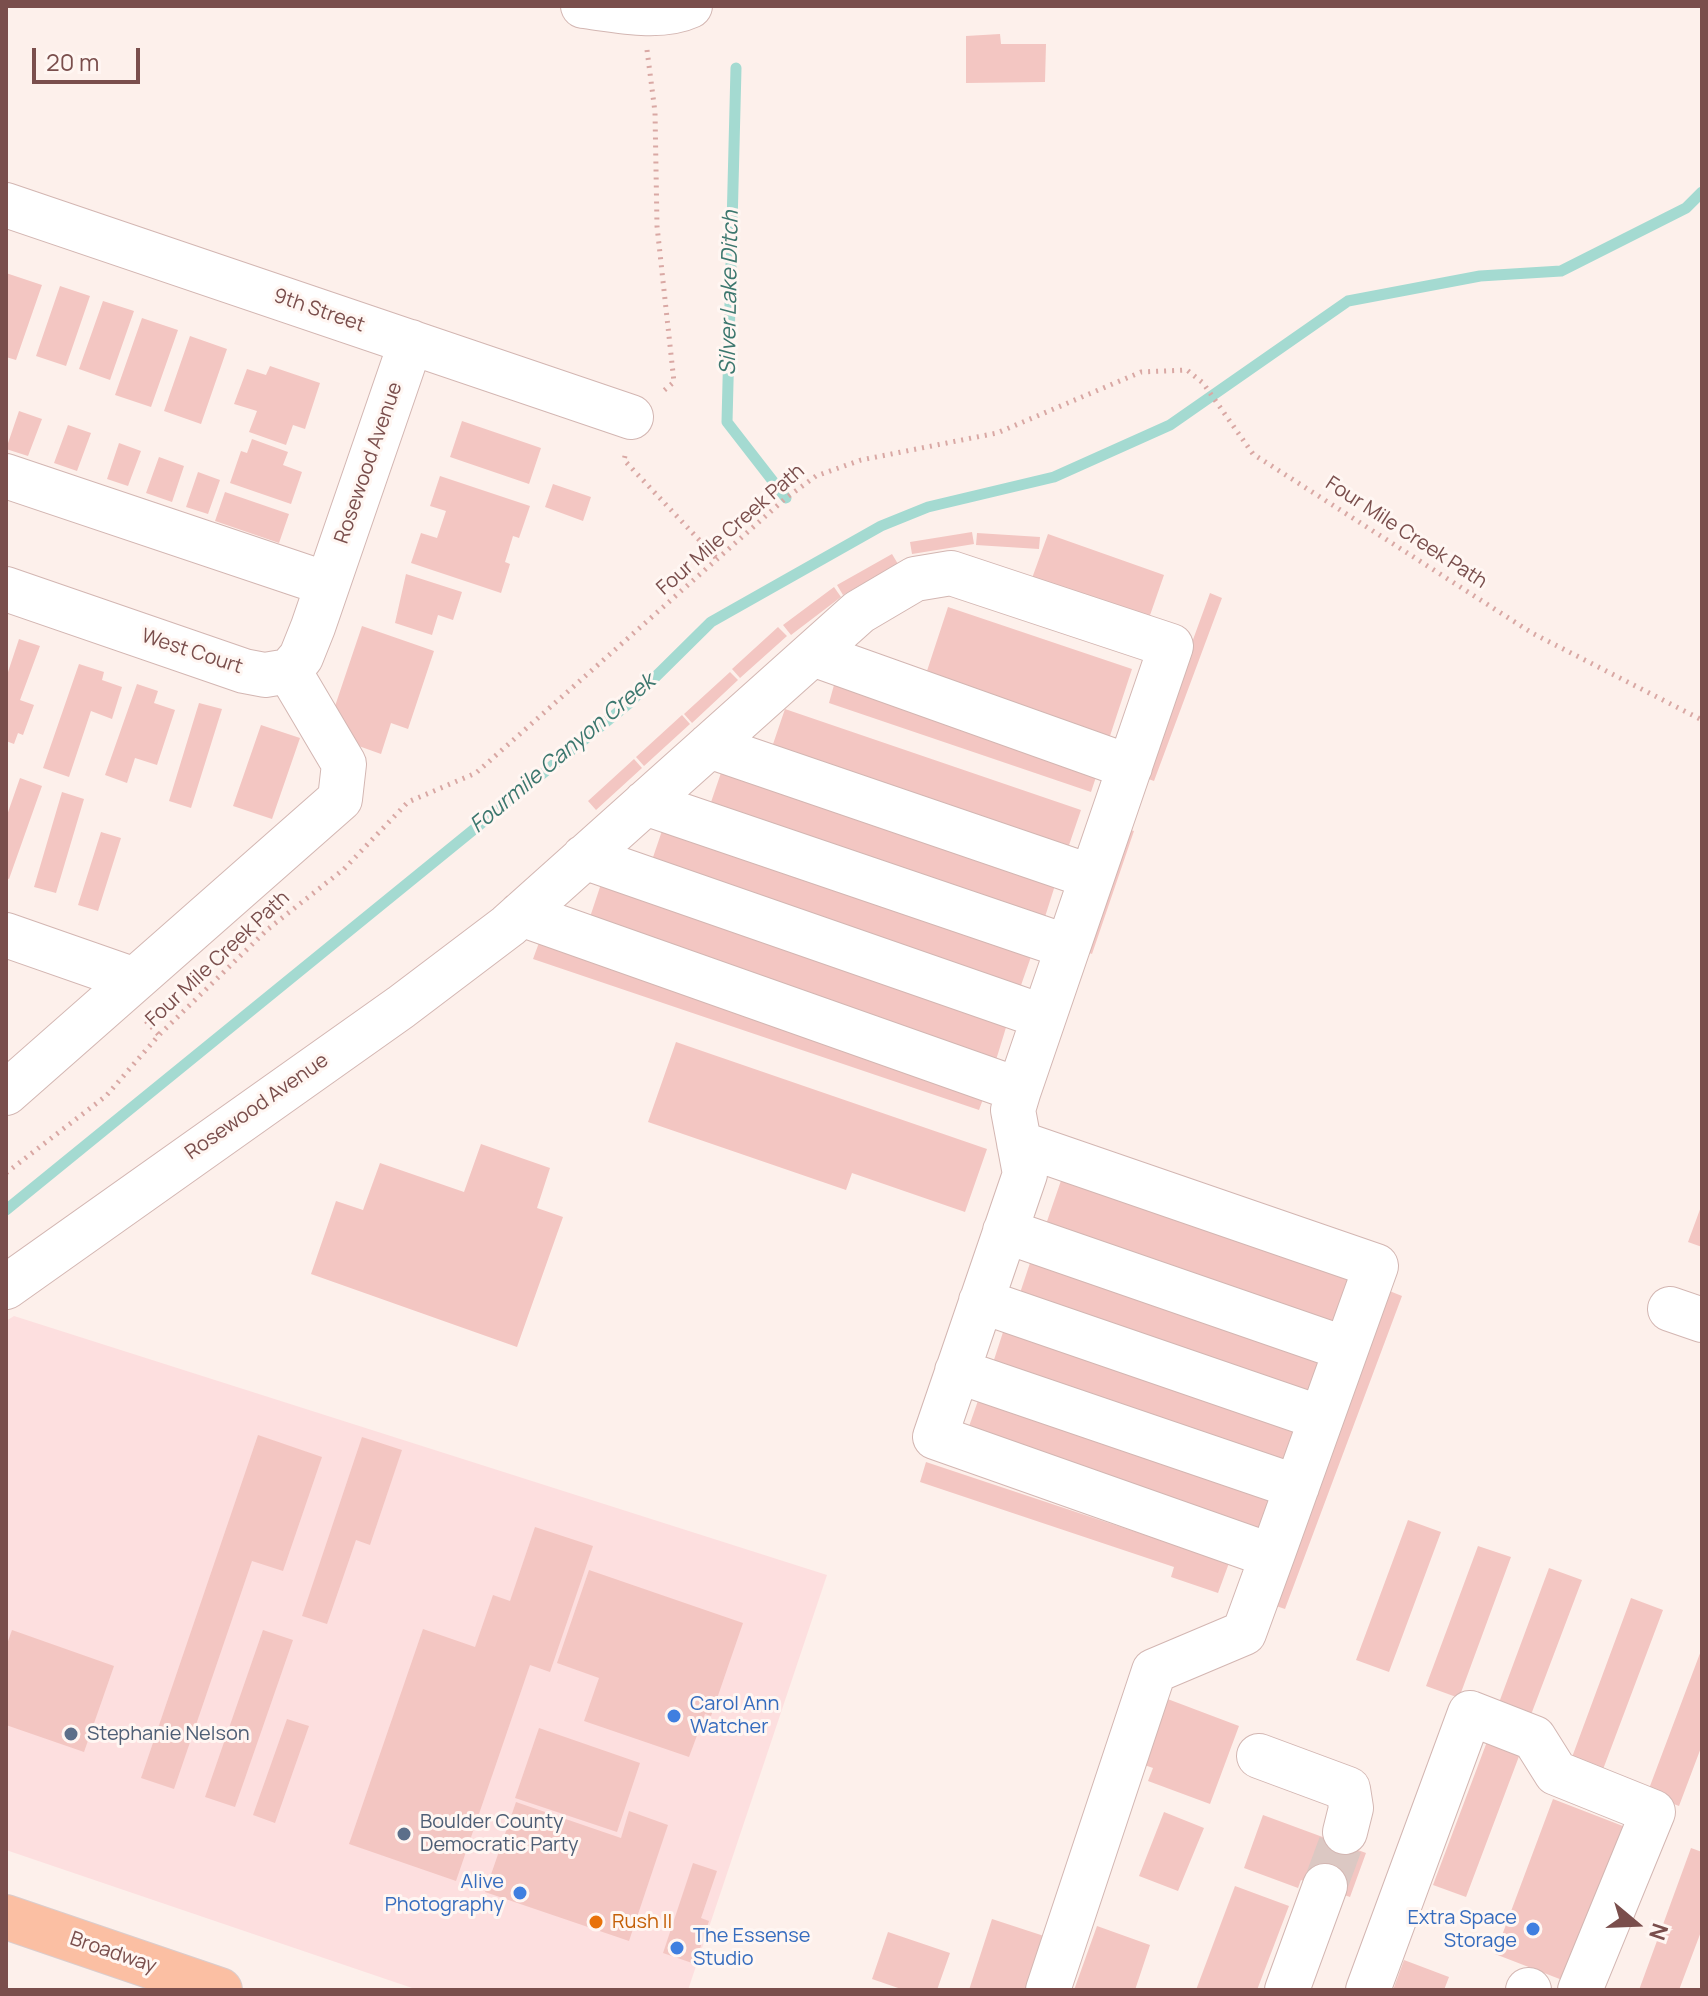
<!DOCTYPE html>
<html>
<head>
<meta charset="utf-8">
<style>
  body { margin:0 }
  #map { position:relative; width:1708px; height:1996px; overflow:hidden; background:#fdf0eb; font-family:Manrope,sans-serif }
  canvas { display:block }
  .frame { position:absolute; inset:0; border:8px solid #7a4e4c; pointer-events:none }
  .north { position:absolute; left:1596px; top:1884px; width:80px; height:80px; -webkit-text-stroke:6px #fff6f2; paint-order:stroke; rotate:109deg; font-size:22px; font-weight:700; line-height:32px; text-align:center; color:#7a4e4c }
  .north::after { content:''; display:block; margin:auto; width:28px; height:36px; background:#7a4e4c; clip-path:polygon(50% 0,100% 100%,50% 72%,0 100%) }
  .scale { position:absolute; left:32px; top:48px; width:108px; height:36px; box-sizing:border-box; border:4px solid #7a4e4c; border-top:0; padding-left:10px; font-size:24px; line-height:28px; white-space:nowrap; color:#7a4e4c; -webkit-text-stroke:6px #fff6f2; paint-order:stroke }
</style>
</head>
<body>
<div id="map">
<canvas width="1708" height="1996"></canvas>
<div class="frame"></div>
<div class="north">N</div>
<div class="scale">20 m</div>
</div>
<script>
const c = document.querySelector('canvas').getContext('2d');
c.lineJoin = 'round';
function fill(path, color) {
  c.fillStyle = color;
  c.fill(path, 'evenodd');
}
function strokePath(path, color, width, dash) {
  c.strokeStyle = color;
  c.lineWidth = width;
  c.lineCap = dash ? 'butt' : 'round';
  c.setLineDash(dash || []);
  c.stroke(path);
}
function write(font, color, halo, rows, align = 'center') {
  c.font = font + ' Manrope,sans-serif';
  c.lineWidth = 6;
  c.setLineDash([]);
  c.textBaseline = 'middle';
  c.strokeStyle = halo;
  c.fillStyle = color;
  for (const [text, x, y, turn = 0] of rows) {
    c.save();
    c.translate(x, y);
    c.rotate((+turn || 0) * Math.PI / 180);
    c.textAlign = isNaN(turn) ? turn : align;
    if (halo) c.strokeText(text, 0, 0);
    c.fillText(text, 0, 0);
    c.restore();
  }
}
fill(new Path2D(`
  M14,1316L827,1575L688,1990H418L6,1850V1321Z`), '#fddfdf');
strokePath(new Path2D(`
  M736,68L727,422L786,498
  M6,1210L628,704L711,622L881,526L928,507L1054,477L1170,425L1348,301L1480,276L1561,271L1686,208L1702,192`), '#a4dad1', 11);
fill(new Path2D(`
  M1000,34L1001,44H1046L1045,82L966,83V36Z
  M6,273L42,285L16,360L6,357Z
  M60,286L90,296L66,366L36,356Z
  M103,301L134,311L110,380L79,369Z
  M142,318L178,330L151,407L115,395Z
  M190,336L227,349L201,424L164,411Z
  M270,366L320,383L305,429L293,425L286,445L249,432L257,411L234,404L247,369L266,375Z
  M19,411L42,419L28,456L6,449Z
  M462,421L541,448L529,484L450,457Z
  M68,425L91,433L77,471L54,463Z
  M252,439L288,452L283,465L302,472L291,504L230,483L241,451L247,453Z
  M119,443L141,451L128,486L107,479Z
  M159,457L184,466L172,502L146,493Z
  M198,472L220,480L208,514L186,507Z
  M440,476L530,506L519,538L513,536L505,562L510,564L501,593L411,563L421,533L437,538L446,511L430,506Z
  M553,484L591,497L583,521L545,507Z
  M225,492L289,514L279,543L215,521Z
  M972,532L974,544L912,554L910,542Z
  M977,533L1040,537L1039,549L976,545Z
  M1048,534L1164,575L1148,621L1031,581Z
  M892,554L898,564L843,595L837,585Z
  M406,574L462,592L453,620L438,615L432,635L395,623Z
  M834,587L841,597L791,635L783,625Z
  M1210,593L1222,598L1154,781L1143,777Z
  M948,607L1132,669L1109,739L925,677Z
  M362,626L434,651L408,729L391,723L381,754L339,739L345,720L332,715Z
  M778,627L787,636L740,678L732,669Z
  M19,639L40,646L20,700L34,705L23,735L18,733L14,744L6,741V678Z
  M79,664L104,672L102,680L122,687L112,719L91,711L69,777L43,768Z
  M730,672L738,680L692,723L684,714Z
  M137,684L158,691L154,703L175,710L157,765L135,758L127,783L105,775Z
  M834,685L1097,774L1091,792L829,703Z
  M199,703L222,709L191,808L169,801Z
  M785,709L1081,810L1067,851L771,750Z
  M682,715L690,724L644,766L636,757Z
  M261,725L300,738L272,819L233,806Z
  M634,759L642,768L596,810L588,801Z
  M723,767L1057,879L1044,920L709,808Z
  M20,778L42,786L9,879L6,878V818Z
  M62,792L84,799L56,893L34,887Z
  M664,825L1033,951L1019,991L650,866Z
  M1123,828L1134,831L1092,954L1081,950Z
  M101,832L121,838L98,911L78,905Z
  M601,884L1008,1021L996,1060L588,923Z
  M540,940L986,1091L979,1110L533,959Z
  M676,1042L987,1149L965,1212L852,1173L846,1190L648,1122Z
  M481,1144L550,1168L537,1208L563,1217L517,1347L311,1274L336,1201L363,1210L380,1163L464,1192Z
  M1064,1172L1360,1274L1340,1332L1044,1230Z
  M1702,1204V1247L1688,1242Z
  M1032,1257L1327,1358L1312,1400L1018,1299Z
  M1382,1288L1402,1296L1285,1609L1264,1602Z
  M1005,1326L1300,1427L1286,1467L992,1366Z
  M980,1395L1274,1497L1260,1537L966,1435Z
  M258,1435L322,1457L283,1571L252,1561L174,1789L141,1778Z
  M362,1437L402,1450L370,1545L356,1540L327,1624L302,1616Z
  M926,1462L1229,1563L1218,1593L1171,1577L1174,1567L920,1482Z
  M1408,1520L1441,1532L1389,1672L1356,1660Z
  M535,1527L593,1546L550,1672L530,1665L456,1881L349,1844L423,1629L475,1647L493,1595L510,1601Z
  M1478,1546L1511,1557L1459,1698L1426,1686Z
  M1549,1568L1582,1580L1529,1720L1497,1708Z
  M589,1570L743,1623L711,1716L705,1714L689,1757L584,1721L599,1678L557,1663Z
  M1631,1598L1663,1610L1599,1780L1568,1768Z
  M12,1630L114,1666L84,1752L6,1725V1647Z
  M263,1630L293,1640L235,1807L205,1797Z
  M1702,1648V1745L1679,1806L1647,1794Z
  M1157,1695L1239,1726L1210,1804L1148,1781L1153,1768L1133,1761Z
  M287,1719L309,1726L275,1823L253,1815Z
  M539,1728L640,1763L617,1832L515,1798Z
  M1488,1739L1521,1751L1466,1897L1433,1885Z
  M1553,1799L1628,1828L1570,1983L1495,1954Z
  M516,1802L621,1838L629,1811L668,1825L629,1941L485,1892Z
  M1164,1812L1204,1828L1178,1891L1139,1876Z
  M1263,1815L1366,1853L1350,1897L1301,1880L1298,1888L1244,1868Z
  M1691,1848L1702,1852V1929L1679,1990H1639Z
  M693,1863L717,1871L701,1918L709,1921L695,1964L663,1953Z
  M1235,1886L1289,1906L1257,1990H1196Z
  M992,1919L1044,1936L1026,1990H969Z
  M1097,1926L1150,1945L1135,1990H1074Z
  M888,1932L950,1953L937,1990H904L872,1979Z
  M1404,1960L1449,1977L1444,1990H1393Z`), '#f3c6c2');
strokePath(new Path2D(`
  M1325,1886L1345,1832`), '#dcc8c3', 44, [44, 22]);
const minor = new Path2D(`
  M583,6C615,10 660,20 690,6
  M6,205L631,417
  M6,476L327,584
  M6,589L244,671L265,675L289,671L301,657L313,627L411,342
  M813,654L1130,767
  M709,746L1092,877
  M645,803L1068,947
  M584,857L1044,1017
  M521,914L1019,1090
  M6,935L132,979
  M6,1093L340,799L344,764L289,671
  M1019,1143L1376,1266L1272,1556
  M1005,1231L1346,1349
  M6,1287L401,1007L508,926L859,612L915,579L951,573L1171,646L1019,1090L1013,1110L1025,1174L935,1437L1272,1556L1244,1633L1154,1671L1048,1990
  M981,1301L1321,1418
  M1670,1309L1702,1320
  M957,1371L1297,1487
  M1259,1756L1348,1789L1351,1808L1345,1832
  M1287,1990L1325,1886
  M1368,1990L1470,1713L1534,1738L1556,1773L1653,1812L1580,1990
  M1528,1990H1529`);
const major = new Path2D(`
  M6,1917L220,1990`);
strokePath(minor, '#d3b6b2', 46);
strokePath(major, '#dacdcd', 46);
strokePath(new Path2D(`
  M647,50L655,112L657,226L674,382L661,393
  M625,456L624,460L719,561
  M146,1021L159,1035
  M6,1173L106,1096L159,1035L268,929L344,869L408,802L476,773L786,498L816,476L861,460L997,433L1141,372L1187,370L1203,383L1253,454L1532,633L1702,720`), '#d9a8a4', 5, [2, 6]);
strokePath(minor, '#fff', 44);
strokePath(major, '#fbbfa3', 44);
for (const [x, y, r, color] of [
  [674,1716,8,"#3f7fe0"],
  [71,1734,8,"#5c6f8a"],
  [404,1834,8,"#5c6f8a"],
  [520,1893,8,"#3f7fe0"],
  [596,1922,8,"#e8710a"],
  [1533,1929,8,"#3f7fe0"],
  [677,1948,8,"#3f7fe0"]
]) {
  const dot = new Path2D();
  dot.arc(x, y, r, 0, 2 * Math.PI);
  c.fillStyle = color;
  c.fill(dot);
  strokePath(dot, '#fff6f2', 3);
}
write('20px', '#7a4e4c', '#fff6f2', [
  ["9th Street",319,311,19],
  ["Rosewood Avenue",369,463,-71],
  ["Four Mile Creek Path",731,530,-41],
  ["Four Mile Creek Path",1406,533,33],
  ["West Court",192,652,18],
  ["Four Mile Creek Path",218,959,-43],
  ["Rosewood Avenue",257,1107,-35],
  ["Broadway",113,1953,19]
]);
write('20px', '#366cbe', '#fff6f2', [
  ["Carol Ann",690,1704],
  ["Watcher",690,1727],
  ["Alive",504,1882,"right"],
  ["Photography",504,1905,"right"],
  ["Extra Space",1517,1918,"right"],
  ["Storage",1517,1941,"right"],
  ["The Essense",693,1936],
  ["Studio",693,1959]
], 'left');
write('20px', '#4e5e75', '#fff6f2', [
  ["Stephanie Nelson",87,1734],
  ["Boulder County",420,1822],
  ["Democratic Party",420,1845]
], 'left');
write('20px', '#c56008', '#fff6f2', [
  ["Rush II",612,1922]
], 'left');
write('italic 22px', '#3c776e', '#fff6f2', [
  ["Silver Lake Ditch",730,293,-89],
  ["Fourmile Canyon Creek",563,754,-40]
]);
</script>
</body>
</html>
